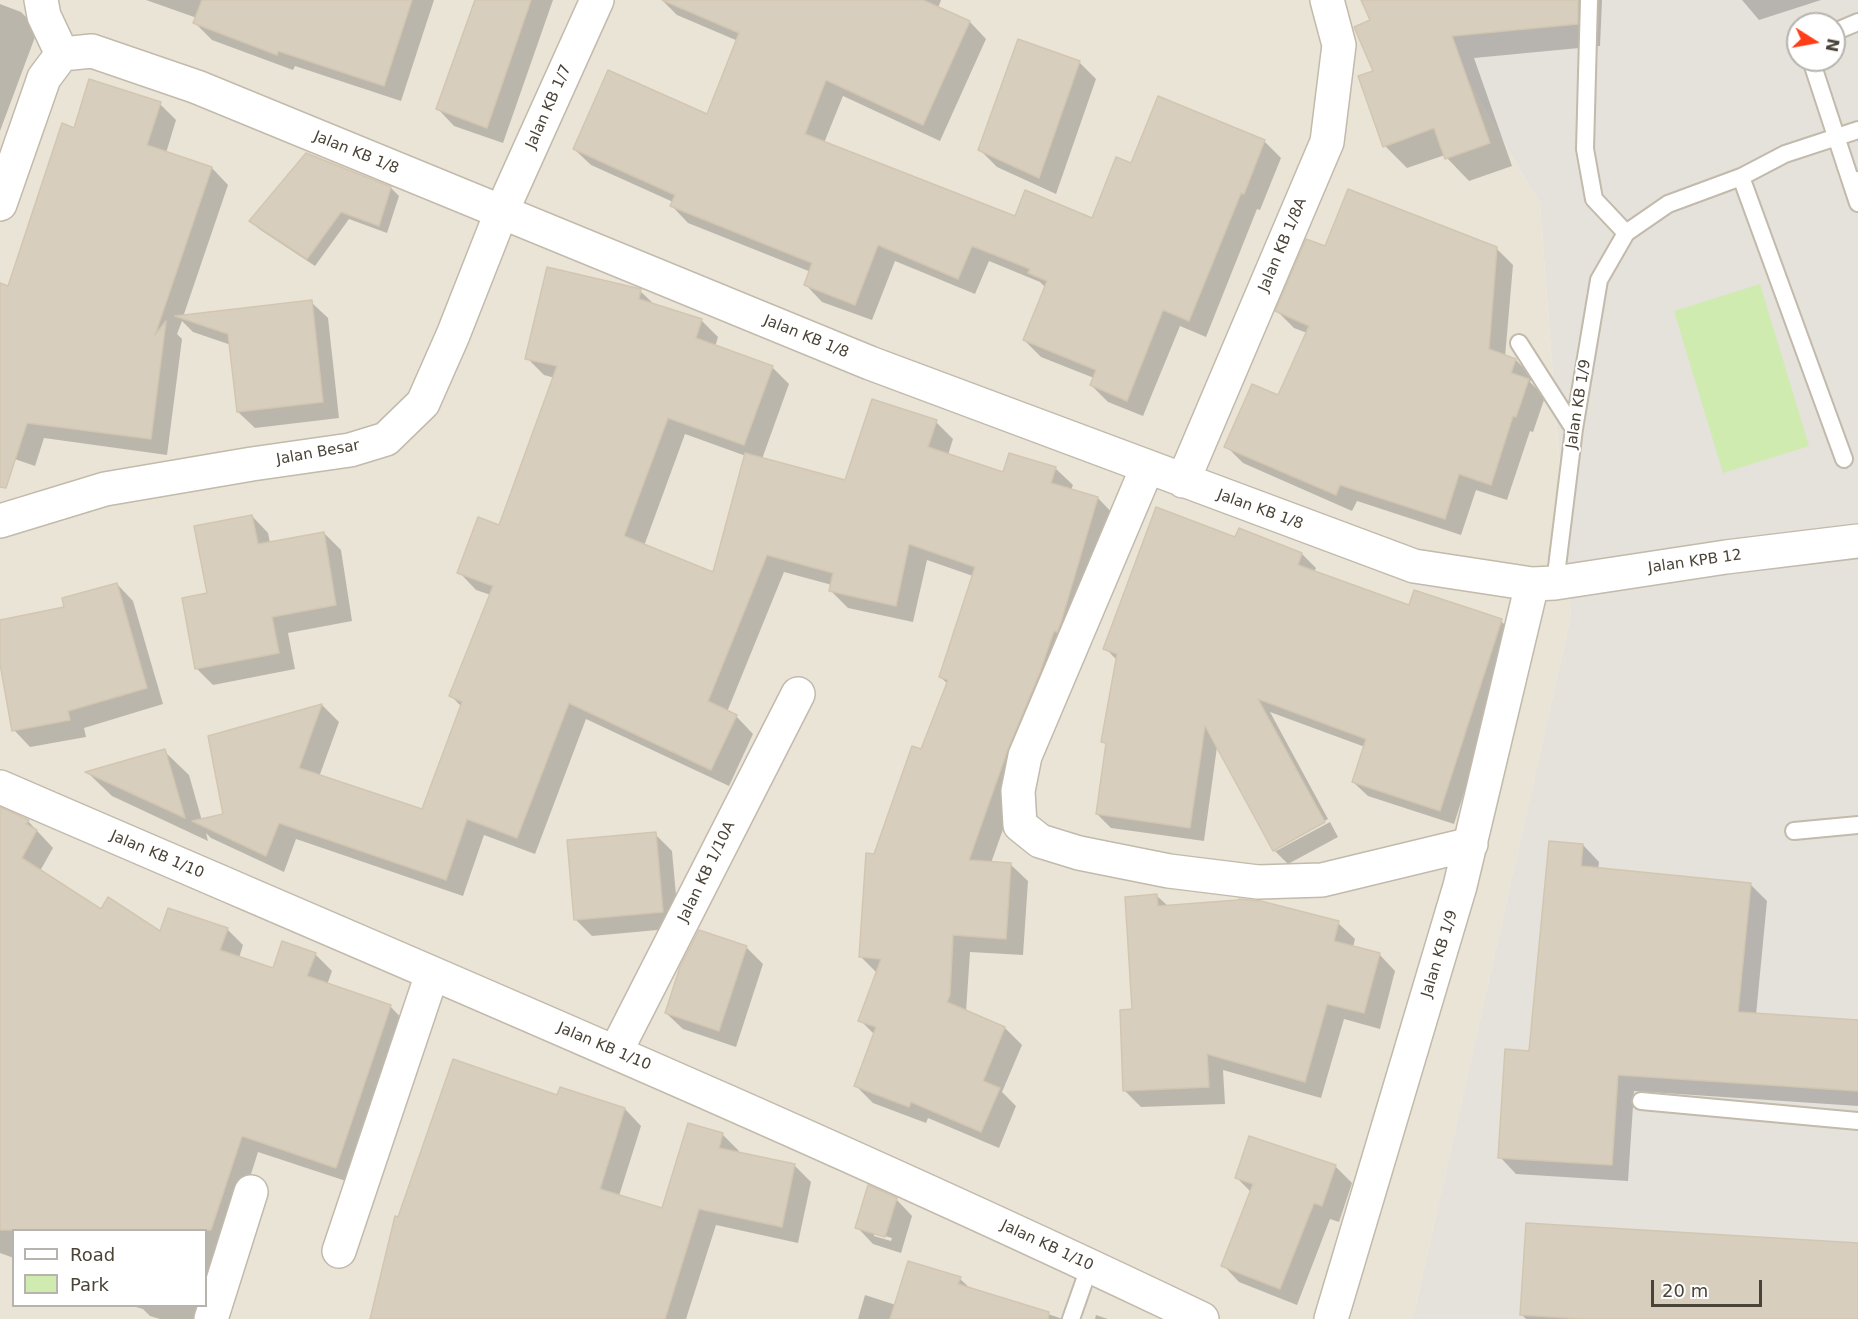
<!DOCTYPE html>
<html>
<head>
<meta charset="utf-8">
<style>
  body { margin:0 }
  #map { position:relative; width:1858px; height:1319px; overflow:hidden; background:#f5f2e9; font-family:"DejaVu Sans",sans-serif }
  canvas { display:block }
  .legend { position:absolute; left:12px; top:1229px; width:195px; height:78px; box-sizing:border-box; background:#fff; border:2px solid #b7b4af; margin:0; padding:8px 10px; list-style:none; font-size:18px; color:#4a4337 }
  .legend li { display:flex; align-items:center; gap:12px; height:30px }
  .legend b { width:30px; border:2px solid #b7b4af }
  .north { position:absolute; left:1786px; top:12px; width:60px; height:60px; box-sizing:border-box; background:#fff; border:2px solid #b7b4af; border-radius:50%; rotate:101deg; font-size:16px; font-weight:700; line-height:24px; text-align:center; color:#4a4337 }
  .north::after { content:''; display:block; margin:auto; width:21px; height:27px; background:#ff3e17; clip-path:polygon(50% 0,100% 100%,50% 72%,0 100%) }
  .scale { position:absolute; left:1651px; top:1280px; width:111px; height:27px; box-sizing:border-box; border:3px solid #4a4337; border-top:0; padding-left:8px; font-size:18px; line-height:21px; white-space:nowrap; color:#4a4337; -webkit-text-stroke:4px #fff; paint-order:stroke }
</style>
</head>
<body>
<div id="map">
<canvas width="1858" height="1319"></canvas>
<ul class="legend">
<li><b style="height:8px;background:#fff"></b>Road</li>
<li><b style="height:16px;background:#d0ebb0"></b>Park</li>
</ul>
<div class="north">N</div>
<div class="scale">20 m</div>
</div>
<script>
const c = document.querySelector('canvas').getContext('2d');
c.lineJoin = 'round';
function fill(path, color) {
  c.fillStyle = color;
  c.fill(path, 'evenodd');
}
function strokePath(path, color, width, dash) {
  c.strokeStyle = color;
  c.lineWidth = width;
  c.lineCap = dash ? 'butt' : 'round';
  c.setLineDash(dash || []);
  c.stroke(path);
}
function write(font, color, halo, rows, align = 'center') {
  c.font = font + ' "DejaVu Sans",sans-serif';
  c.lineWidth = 4.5;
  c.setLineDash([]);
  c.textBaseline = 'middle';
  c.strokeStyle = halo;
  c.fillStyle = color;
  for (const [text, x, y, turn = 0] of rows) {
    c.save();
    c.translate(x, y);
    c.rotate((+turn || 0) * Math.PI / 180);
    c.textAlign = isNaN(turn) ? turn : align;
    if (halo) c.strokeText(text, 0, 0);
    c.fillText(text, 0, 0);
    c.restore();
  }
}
fill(new Path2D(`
  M0,0H1421L1540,204L1571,615L1414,1313L1411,1319H0ZM14,1230H206V1306H14Z`), '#eae4d7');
fill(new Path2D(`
  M1421,0H1858V1319H1411L1414,1313L1571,615L1540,204ZM1798,24H1834V60H1798Z`), '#e5e1db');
fill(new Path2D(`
  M1760,284L1809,446L1723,473L1674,311Z`), '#d0ebb0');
fill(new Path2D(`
  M146,0H434L401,101L295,66L293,70L212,40L195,23L197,18Z
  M476,0H553L503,143L454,126L438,109Z
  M662,0H941L938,8L970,22L986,39L940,141L843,96L824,143L1015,218L1093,220L1132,165L1264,141L1281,158L1260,210L1257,209L1206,337L1180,326L1143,416L1108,402L1091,385L1094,378L1041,357L1024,340L1046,288L1040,282L989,261L975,294L895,261L872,320L822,302L806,285L811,272L688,223L672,206L673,202L591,165L574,149L708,116L738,41L677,15Z
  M1363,0H1602L1600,46L1474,58L1512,166L1469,181L1447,158L1445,155L1407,168L1385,146L1375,71L1372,21Z
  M1742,0H1821L1759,20Z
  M0,4L21,12L38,29L0,131Z
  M1079,62L1096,79L1056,194L997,167L980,150Z
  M160,104L176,120L166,153L212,168L228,185L183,317L311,302L328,318L339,418L255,428L238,412L231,345L193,332L182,321L177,334L182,339L167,455L44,438L35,466L0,454V290L9,288L75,130Z
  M391,188L399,196L387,233L349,219L315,266L259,229L251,221Z
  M1326,248H1496L1513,265L1505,357L1516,360L1532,377L1530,382L1545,397L1533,432L1530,431L1507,500L1476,490L1461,535L1357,501L1352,511L1243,463L1226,446L1278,397L1307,333L1294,328L1277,311Z
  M640,291L655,305L701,320L718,337L715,347L772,367L789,384L762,459L846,482L936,422L953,439L948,455L1004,474L1055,468L1073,485L1071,490L1098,498L1115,516L991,863L1010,864L1028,881L1023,955L970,952L966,1012L1005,1028L1022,1045L1002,1092L1016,1106L999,1148L928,1118L926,1123L873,1103L856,1086L875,1035L860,1020L877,973L861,957L875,855L922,751L948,684L940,677L973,576L927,560L913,622L848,608L831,591L832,585L784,572L727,712L736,716L753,734L729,786L586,719L535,854L484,835L463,896L296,839L284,872L211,838L206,833L208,841L112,796L88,773L164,751L189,775L202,821L224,815L210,738L322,705L339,722L319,777L423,811L462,707L451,696L491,595L476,590L459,572L500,527L555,378L544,375L527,358ZM685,434L746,456L714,574L644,546Z
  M252,516L268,533L270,543L324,533L341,550L352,621L288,633L295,669L213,685L197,669L209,594Z
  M1239,530L1302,554L1316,568L1314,572L1410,607L1501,621L1515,635L1454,824L1368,796L1353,782L1365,747L1270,712L1328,819L1276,847V851L1330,822L1338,837L1288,864L1274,850L1217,747L1204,841L1111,828L1097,814L1107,745L1103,741L1117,660L1105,648L1236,539Z
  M117,584L133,601L163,704L84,728L86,737L30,747L14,730L0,656V621L66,608Z
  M0,809L28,821L53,848L40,871L101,911L161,933L227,929L243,945L239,958L274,970L315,954L332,971L327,985L390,1006L406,1023L352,1183L258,1152L205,1319H160L150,1316L143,1309L132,1306H206V1230H14V1258L0,1253Z
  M655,834L672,851L679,928L592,936L575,919Z
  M1583,845L1599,862L1598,870L1751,885L1767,901L1756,1015L1858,1021V1106L1634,1091L1628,1181L1516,1174L1500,1157L1531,1052Z
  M1157,896L1168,906L1338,923L1355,939L1353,947L1379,954L1395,971L1380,1029L1344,1019L1321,1098L1223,1070L1225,1104L1141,1107L1124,1090L1134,1011Z
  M699,932L747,948L763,964L736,1047L683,1029L666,1013Z
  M561,1089L625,1109L641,1126L619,1196L663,1210L722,1134L739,1151L738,1153L794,1165L811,1182L798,1243L716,1225L686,1319H372L399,1219L558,1097Z
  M1335,1166L1352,1183L1339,1222L1330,1219L1297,1305L1239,1282L1223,1265L1251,1192L1237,1178Z
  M896,1199L912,1216L901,1253L873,1244L857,1227ZM874,1233L892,1238L891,1241L874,1236Z
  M1858,1245V1319H1526L1522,1315Z
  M960,1279L971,1289L1063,1319H858L865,1295L896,1305Z
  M1096,1315L1108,1319H1095Z`), '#0003');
const building = new Path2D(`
  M202,0H412L384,86L278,51L277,55L193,23Z
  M475,0H531L487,128L436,109Z
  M662,0H923L970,21L923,125L826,80L805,134L1015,216L1025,190L1092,218L1116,157L1131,163L1158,96L1265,140L1244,194L1241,193L1189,321L1163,310L1127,401L1090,385L1096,370L1023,340L1047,281L1028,273L1030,269L972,246L958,279L878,245L855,305L804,285L812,263L670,206L675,195L573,149L608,70L707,114L739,33Z
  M1361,0H1578V24L1452,36L1490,143L1445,159L1434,128L1383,147L1358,76L1373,71L1354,27L1370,20Z
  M1018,39L1080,61L1039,178L978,150Z
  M89,79L161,102L147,145L212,167L155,335L166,321L151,439L27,423L6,488L0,487V283L8,286L62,123L74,128Z
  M306,153L391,187L379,226L341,212L307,259L249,221Z
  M1348,189L1497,247L1489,349L1516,359L1511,373L1529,379L1516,417L1513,416L1491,485L1459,474L1445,519L1340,485L1336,495L1224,447L1252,384L1278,395L1309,326L1275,311L1306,239L1325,246Z
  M547,267L641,289L639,299L702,319L696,338L773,366L744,445L668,418L624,536L713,572L745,453L845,480L872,399L937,420L928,447L1003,472L1009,453L1056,467L1051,483L1098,497L1061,622L1057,632L1054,631L1040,672L1008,749L969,860L1011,863L1006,939L953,935L950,995L947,1002L1005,1027L983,1081L1000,1088L981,1132L911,1102L909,1107L854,1086L876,1027L858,1021L881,959L859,957L866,853L874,854L912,746L921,749L948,680L939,677L975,567L909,544L896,606L829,591L833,573L767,555L708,701L737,715L711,770L569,703L517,838L467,819L446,880L279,823L266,856L192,821L223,814L208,736L322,704L299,768L422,809L462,702L449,696L493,586L457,573L478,517L499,525L557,366L525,359Z
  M312,300L323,402L237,412L228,334L175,316Z
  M1156,507L1235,537L1239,528L1302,553L1298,565L1409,605L1414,590L1502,619L1440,811L1352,782L1366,739L1258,699L1325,822L1273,851L1205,726L1190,828L1096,814L1106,743L1101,742L1117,654L1103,649Z
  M252,515L258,544L324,532L336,605L272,617L279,653L195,669L182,598L207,593L194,526Z
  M117,583L147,688L68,711L70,720L12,731L0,664V620L64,607L62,598Z
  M165,749L185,818L85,772Z
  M0,807L29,820L26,824L37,830L22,858L101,909L108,897L160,931L168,908L228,928L220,950L273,968L282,941L316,953L307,976L391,1005L336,1168L242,1136L211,1230H0Z
  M656,832L663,912L574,920L567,840Z
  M1549,841L1583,844L1581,866L1751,883L1738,1012L1858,1020V1091L1618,1075L1612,1165L1498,1158L1505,1049L1529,1051Z
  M1157,894L1158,906L1238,900L1239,899L1261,901L1339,921L1334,941L1380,953L1364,1013L1327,1004L1305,1082L1207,1054L1209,1087L1123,1091L1120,1010L1132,1009L1125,897Z
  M699,930L747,946L719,1031L665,1013L680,967Z
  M453,1059L557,1095L560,1087L625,1108L600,1189L662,1208L688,1123L723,1133L719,1148L795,1164L782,1227L699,1209L665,1319H370L395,1216L398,1217Z
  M1249,1136L1336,1165L1322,1206L1314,1203L1280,1289L1221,1266L1253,1184L1235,1178Z
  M868,1185L897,1198L885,1237L855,1228Z
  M1526,1223L1858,1243V1319H1583L1520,1315Z
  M908,1261L961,1277L958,1284L1049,1312L1048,1319H890Z`);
fill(building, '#d8cebe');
strokePath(building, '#d3c6b1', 1.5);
const service = new Path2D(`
  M1589,0L1585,149L1594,199L1626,233
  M1834,35L1839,30L1858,22
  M1811,60L1851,182L1858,180
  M1741,177L1844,459
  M1851,182L1858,203
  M1519,343L1574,429
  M1555,583L1574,429L1599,280L1626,233L1668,204L1741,177L1785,154L1858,130
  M1794,831L1858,825
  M1641,1101L1858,1121
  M1071,1319L1090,1265`);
const minor = new Path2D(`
  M41,0L44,16L62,54
  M0,204L44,78L62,54L92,51L197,87L870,363L1414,566L1532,584L1555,583L1726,557L1858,541
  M1147,468L1025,756L1018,791L1020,825L1040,841L1079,853L1169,871L1258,882L1322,880L1471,844
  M1183,481L1327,142L1339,45L1327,0
  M0,521L105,489L252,464L350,450L386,439L423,403L453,335L501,213L597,0
  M0,787C402,961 807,1130 1202,1319
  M616,1051L798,694
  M339,1251L432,974
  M211,1319L251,1192
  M1331,1319L1460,886L1532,584`);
strokePath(service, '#c2baab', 20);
strokePath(minor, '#c2baab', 36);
strokePath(service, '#fff', 16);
strokePath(minor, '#fff', 33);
write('15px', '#4a4337', '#fff', [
  ["Jalan KB 1/7",549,107,-66],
  ["Jalan KB 1/8",356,153,22],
  ["Jalan KB 1/8A",1283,245,-67],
  ["Jalan KB 1/8",806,337,22],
  ["Jalan KB 1/9",1579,404,-81],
  ["Jalan Besar",318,453,-10],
  ["Jalan KB 1/8",1260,510,20],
  ["Jalan KPB 12",1695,562,-8],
  ["Jalan KB 1/10",157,855,23],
  ["Jalan KB 1/10A",707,872,-64],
  ["Jalan KB 1/9",1440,954,-73],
  ["Jalan KB 1/10",604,1047,23],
  ["Jalan KB 1/10",1047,1246,25]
]);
</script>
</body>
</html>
